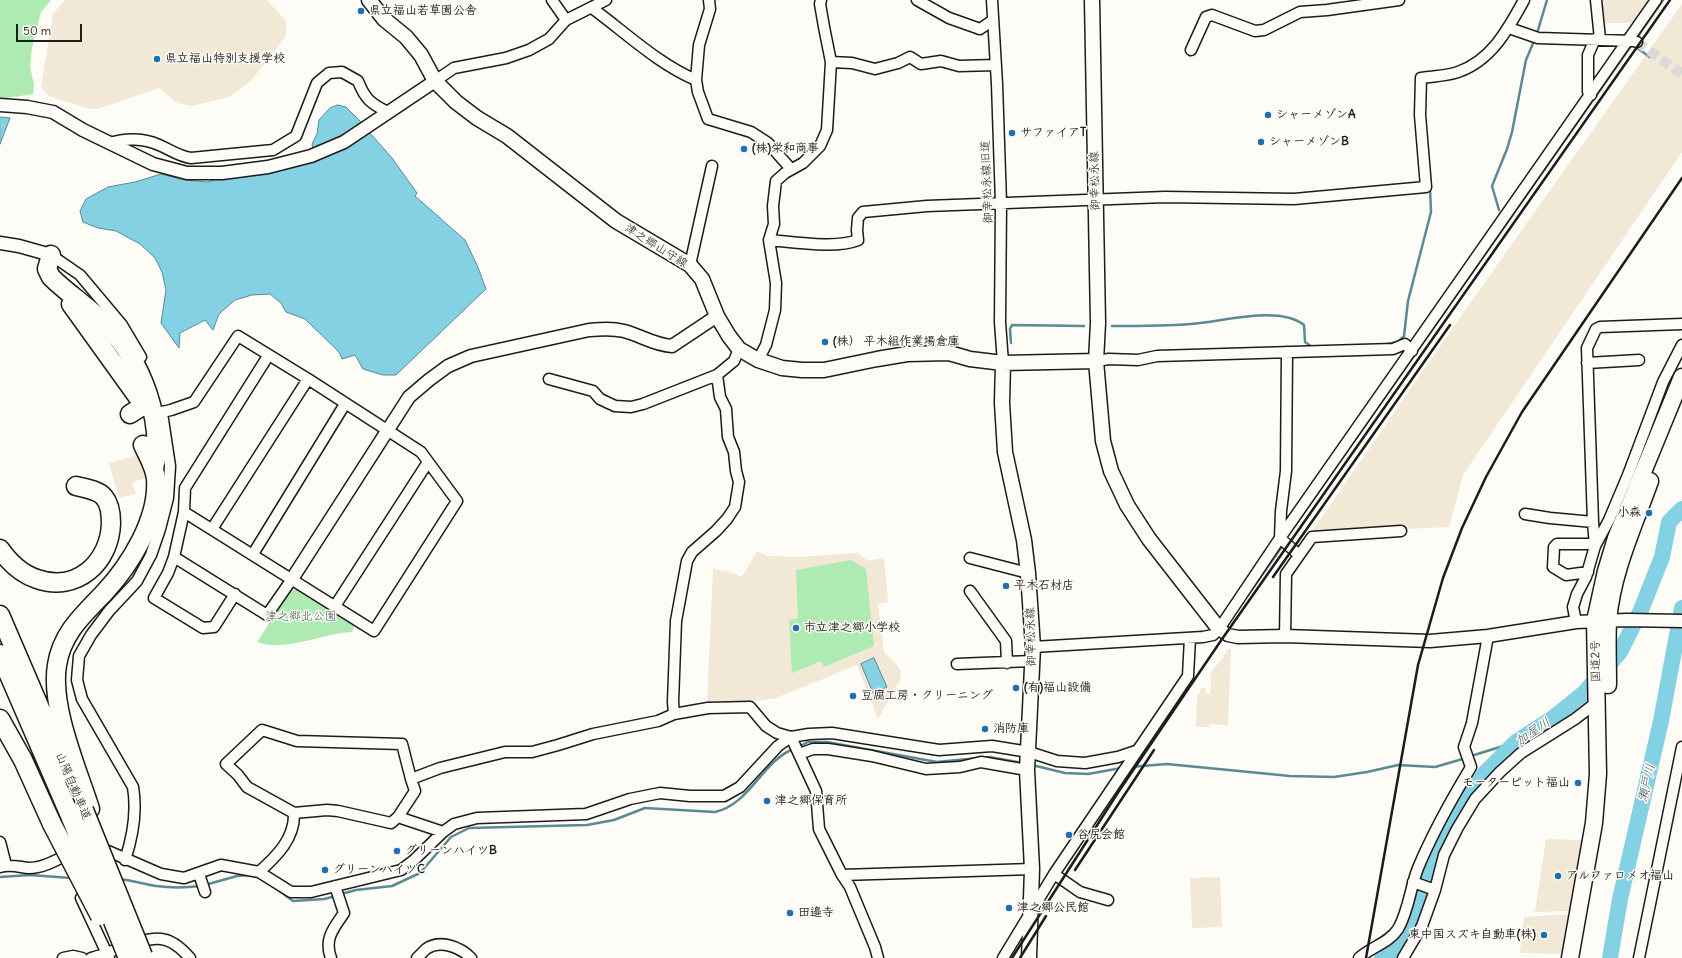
<!DOCTYPE html>
<html>
<head>
<meta charset="utf-8">
<style>
  body { margin:0 }
  #map { position:relative; width:1682px; height:958px; overflow:hidden; background:#fdfcf7; font-family:Delius,sans-serif }
  canvas { display:block }
  .scale { position:absolute; left:16px; top:24px; width:66px; height:18px; box-sizing:border-box; border:2px solid #1c1c1c; border-top:0; padding-left:5px; font-size:12px; line-height:14px; white-space:nowrap; color:#1c1c1c; -webkit-text-stroke:3px #fdfcf7; paint-order:stroke }
</style>
</head>
<body>
<div id="map">
<canvas width="1682" height="958"></canvas>
<div class="scale">50 m</div>
</div>
<script>
const c = document.querySelector('canvas').getContext('2d');
c.lineJoin = 'round';
function fill(path, color) {
  c.fillStyle = color;
  c.fill(path, 'evenodd');
}
function strokePath(path, color, width, dash) {
  c.strokeStyle = color;
  c.lineWidth = width;
  c.lineCap = dash ? 'butt' : 'round';
  c.setLineDash(dash || []);
  c.stroke(path);
}
function write(font, color, halo, rows, align = 'center') {
  c.font = font + ' Delius,"Klee One",sans-serif';
  c.lineWidth = 3;
  c.setLineDash([]);
  c.textBaseline = 'middle';
  c.strokeStyle = halo;
  c.fillStyle = color;
  for (const [text, x, y, turn = 0] of rows) {
    c.save();
    c.translate(x, y);
    c.rotate((+turn || 0) * Math.PI / 180);
    c.textAlign = isNaN(turn) ? turn : align;
    if (halo) c.strokeText(text, 0, 0);
    c.fillText(text, 0, 0);
    c.restore();
  }
}
fill(new Path2D(`
  M65,0H267L286,21V36L251,81L229,97L192,106L177,103L159,88L97,109L86,108L49,96L41,87L53,14Z
  M1598,0H1652L1635,23H1600Z
  M1682,4V152L1463,475L1449,527L1311,533L1454,326Z
  M140,454L147,478L132,482L136,494L119,498L109,463Z
  M757,551L767,556L799,557L857,553L868,561L884,558L888,602L878,604L884,652L897,665L901,672L900,680L878,719L857,665L776,698L731,704L707,705L713,569L731,572L742,577Z
  M1228,649H1231L1228,725L1210,724L1209,727H1196L1197,695L1200,693L1201,688H1206V694H1210V706L1211,672L1222,659Z
  M1546,839L1582,840L1570,911L1535,912Z
  M1220,877L1222,927L1192,928L1190,878Z
  M1571,914L1563,954L1520,953L1524,917Z`), '#f1e8d6');
fill(new Path2D(`
  M0,0H51L41,12L32,48L30,68L34,84L33,94L0,99Z
  M851,560L866,569L874,646L824,667L821,661L792,673L789,620L798,618L796,570Z
  M300,588L355,625L352,632C322,633 284,653 257,642L290,591Z`), '#adebb3');
const water = new Path2D(`
  M338,105L346,107L363,124L313,150L312,144L317,134L319,120L330,108Z
  M0,117L10,118L0,144Z
  M370,133L392,158L417,193L415,196L465,240L477,265L486,289L396,375H383L363,369L355,355L342,359L339,352L305,319L286,312L281,303L270,294L252,295L235,300L219,314L213,330L205,320L180,333L179,348L161,323L166,290L162,272L155,258L140,244L116,231L98,228L83,222L80,211L86,199L108,187L135,182L161,174L184,180L208,182L220,178L285,169L315,161L344,149Z
  M874,658L887,687L873,693L861,664Z`);
fill(water, '#85d1e4');
strokePath(water, '#5b8994', 1);
strokePath(new Path2D(`
  M1538,30L1547,0
  M1636,39L1663,0
  M1634,46L1650,57
  M1499,210L1492,186L1507,149L1512,132L1526,60L1534,41
  M1112,326C1138,326 1165,326 1191,324C1223,322 1278,305 1304,325L1305,342L1312,347
  M1011,343L1010,329L1012,325L1084,326
  M1387,344L1398,342L1404,336L1408,301L1431,212L1430,188
  M1294,527L1633,43
  M1248,595L1283,545
  M798,747L808,742H827L937,762L989,757L1023,763
  M1471,756L1516,742
  M1032,765L1065,773L1088,774L1121,768
  M1130,767L1167,764L1290,776L1334,777L1367,772L1398,765L1435,767L1466,758
  M0,877L30,875L71,878
  M118,879C132,880 143,884 156,886C171,888 185,888 200,886
  M205,885L237,876L251,875
  M273,886L293,901L324,899L336,896
  M341,894L356,890L392,886L420,873L451,837L469,828L587,825L614,820L645,808L715,812C749,805 762,762 793,749`), '#5b8994', 2.5);
strokePath(new Path2D(`
  M1382,958L1394,951L1405,935L1441,843L1455,816L1485,773L1516,742L1553,718L1584,693L1620,652L1641,610L1662,557L1669,522L1682,509
  M1610,958L1620,899L1661,721L1682,608`), '#85d1e4', 16);
strokePath(new Path2D(`
  M1637,42L1682,74`), '#dbdad6', 10, [10, 5]);
const minor = new Path2D(`
  M552,0L566,20
  M709,0L710,9L699,45L696,80L698,92L708,119L751,132L768,143L791,169
  M917,0L949,18L980,29L993,20
  M992,0L997,84L1001,203L1000,322L1003,363
  M1596,0L1600,39
  M592,8C626,33 657,63 696,80
  M1509,28L1538,38L1633,41L1637,42
  M1191,50L1206,17L1212,15L1255,31L1264,30L1300,12L1327,10L1399,0
  M831,62L852,63L875,69L898,63L910,57L921,64L941,61L959,66L996,65
  M435,81L454,68L506,58L529,50L549,39L566,20L606,0
  M1591,95L1588,92V55L1595,39
  M110,143C125,138 144,138 159,145C171,150 178,156 191,158L273,150L296,136L317,83L329,73L342,72L358,81C365,99 371,104 388,112
  M769,240C794,242 836,249 858,240L857,230L858,218L863,212L927,206L1165,197L1294,199L1426,187L1420,115L1421,78C1433,76 1447,76 1458,72C1492,60 1508,29 1524,0
  M51,255L80,275L122,325L141,357
  M690,265L712,166
  M1287,352L1286,471L1281,511L1280,538L1299,555
  M758,360L766,345L775,310L776,283L769,240L774,224L773,206L776,181L785,173L803,163L820,146L827,130L831,62L824,27L820,4L821,0
  M1096,361L1109,359L1138,360L1157,356L1393,349L1405,344L1412,351
  M1587,363L1639,360
  M549,379L593,391L600,399L615,406L631,407L643,404L717,375
  M162,412L171,410L194,402L238,336L308,379L421,452L457,501L374,631L184,512L185,488L268,356
  M184,512L174,557L267,615L292,579
  M1525,514L1550,518L1593,522
  M212,529L308,379
  M1595,546L1593,522L1587,348L1596,329L1600,327L1682,324
  M253,554L345,404
  M174,557L168,573L154,598L203,628L214,627L235,594
  M970,558L1028,573
  M1588,572L1566,575L1553,567L1554,547L1557,544H1590L1595,546
  M970,591L1006,641L1007,663
  M335,606L428,462
  M1576,622L1573,607L1577,594L1586,577L1595,546L1609,520L1628,475L1663,382L1682,345
  M1285,636L1286,574L1312,537L1401,531
  M1033,647L1203,637L1213,635L1219,629L1280,538L1656,0
  M957,664L1032,661
  M674,714L673,702L676,621L687,561L692,552L716,531L727,519L735,507L739,482L736,471L734,452L728,437L726,409L720,397L717,375L734,361L739,349
  M791,737L816,791L819,829L842,875L850,887L875,947L878,958
  M799,754L813,749H828L872,756L926,769L960,767L981,762L1027,770
  M294,813L247,787L238,775L226,764L262,730L297,741L402,744L411,779
  M398,817L443,832
  M0,842L6,865
  M99,850L108,851L161,874L184,878L221,865L259,872L291,892H311L401,870L413,861L443,832L454,824L477,818L586,814L630,799L660,793L690,796H724L740,787L778,746L791,737
  M125,860C133,836 137,811 133,787L82,699L77,680L79,656L91,635L109,611L137,581L151,555L160,529L168,498L170,466L162,413
  M0,867C10,864 19,867 29,868C44,868 58,859 71,853
  M259,872C277,856 295,838 294,813L327,810L338,811L391,823L398,817L415,791L411,779L440,768L505,752H532L558,745L593,734L658,721L674,714L708,708L750,707L766,726L777,733L791,737L809,734L832,733L939,750L992,746L1029,752L1057,761L1085,763L1118,757L1136,751
  M199,874L205,892
  M1054,874L1080,892L1108,900
  M842,875L1032,869
  M1413,882L1435,890
  M81,898L109,958
  M63,958L73,956L82,958
  M91,958C111,953 142,937 161,939C172,940 183,950 190,958
  M331,958C324,939 333,929 344,913L335,886
  M417,958C420,955 423,952 426,949C440,939 460,947 471,958
  M1003,958L1054,874L1188,676L1190,638
  M1359,958C1371,947 1389,943 1398,929C1409,910 1410,888 1418,868C1433,832 1451,800 1471,767L1464,747L1472,723L1488,636
  M1403,958L1422,926L1435,890L1444,855L1457,829L1475,799L1500,772L1521,753L1575,719L1597,702
  M1639,958L1682,747`);
const tertiary = new Path2D(`
  M0,105L27,107L53,112L83,130L153,164L187,173H222L268,167L311,156L344,142L435,81
  M0,243L19,246L51,255
  M292,579L409,397L429,380L448,366L471,356L589,330C601,329 612,328 624,331C640,335 654,345 672,346L717,316
  M1219,629L1228,635L1238,637L1285,636L1430,641L1488,636L1576,622L1626,620L1682,621`);
const secondary = new Path2D(`
  M369,0L384,19L406,37L421,55L435,81L456,102L477,118L507,136L616,221L690,265L702,279L717,316L729,336L739,349L758,360L782,368L802,370H824L877,359L907,354L949,353L970,359L1003,363L1096,361
  M1092,0L1098,323L1096,361L1103,441L1111,471L1127,505L1149,539L1219,629
  M1003,363L1002,403L1005,452L1024,540L1028,573L1033,647L1027,770L1032,869L1029,958`);
const trunk = new Path2D(`
  M1608,685C1608,664 1607,642 1608,621C1612,572 1634,526 1650,481
  M1570,958L1594,823L1598,774L1595,621L1606,571L1616,538L1682,377`);
const motorway = new Path2D(`
  M51,255L47,269L51,277C68,294 89,307 106,325C142,361 164,420 154,470
  M71,304L140,400L141,407L130,414
  M0,549C9,562 22,574 37,579C77,593 110,562 111,523C111,514 110,504 104,497C98,490 85,488 76,486
  M0,615L67,771
  M0,654L71,818
  M0,719L23,760L52,824
  M90,809C77,768 50,707 57,665C62,633 83,615 104,593C130,565 159,519 156,479C155,467 148,456 143,445`);
strokePath(minor, '#1c1c1c', 13);
strokePath(tertiary, '#1c1c1c', 15);
strokePath(secondary, '#1c1c1c', 17);
strokePath(trunk, '#1c1c1c', 19);
strokePath(motorway, '#1c1c1c', 21);
strokePath(minor, '#fdfcf7', 10);
strokePath(tertiary, '#fdfcf7', 12);
strokePath(secondary, '#fdfcf7', 14);
strokePath(trunk, '#fdfcf7', 16);
strokePath(motorway, '#fdfcf7', 18);
strokePath(new Path2D(`
  M1273,577L1450,325
  M1075,870L1154,750
  M1012,958L1119,791L1220,642L1670,0
  M1020,958L1046,916
  M1366,958L1418,665L1443,578L1462,528L1486,477L1522,412L1682,178`), '#1c1c1c', 2.5);
const motorwayBridge = new Path2D(`
  M84,810L143,956
  M71,818L128,958
  M52,824L100,916`);
strokePath(motorwayBridge, '#1c1c1c', 21, []);
strokePath(motorwayBridge, '#fdfcf7', 18);
for (const [x, y, r, color] of [
  [361,11,4,"#1f6fb2"],
  [157,59,4,"#1f6fb2"],
  [1268,115,4,"#1f6fb2"],
  [1012,133,4,"#1f6fb2"],
  [1261,142,4,"#1f6fb2"],
  [744,149,4,"#1f6fb2"],
  [825,342,4,"#1f6fb2"],
  [1649,513,4,"#1f6fb2"],
  [1006,586,4,"#1f6fb2"],
  [796,628,4,"#1f6fb2"],
  [1016,688,4,"#1f6fb2"],
  [853,696,4,"#1f6fb2"],
  [985,729,4,"#1f6fb2"],
  [1578,783,4,"#1f6fb2"],
  [767,801,4,"#1f6fb2"],
  [1069,835,4,"#1f6fb2"],
  [397,851,4,"#1f6fb2"],
  [325,870,4,"#1f6fb2"],
  [1558,876,4,"#1f6fb2"],
  [1009,908,4,"#1f6fb2"],
  [790,913,4,"#1f6fb2"],
  [1544,935,4,"#1f6fb2"]
]) {
  const dot = new Path2D();
  dot.arc(x, y, r, 0, 2 * Math.PI);
  c.fillStyle = color;
  c.fill(dot);
  strokePath(dot, '#fdfcf7', 1.5);
}
write('bold 12px', '#1c1c1c', '#fdfcf7', [
  ["県立福山若草園公舎",369,11],
  ["県立福山特別支援学校",165,59],
  ["シャーメゾンA",1276,115],
  ["サファイアT",1020,133],
  ["シャーメゾンB",1269,142],
  ["(株)栄和商事",752,149],
  ["(株） 平木組作業場倉庫",833,342],
  ["小森",1641,513,"right"],
  ["平木石材店",1014,586],
  ["市立津之郷小学校",804,628],
  ["(有)福山設備",1024,688],
  ["豆腐工房・クリーニング",861,696],
  ["消防庫",993,729],
  ["モーターピット福山",1570,783,"right"],
  ["津之郷保育所",775,801],
  ["谷尻会館",1077,835],
  ["グリーンハイツB",405,851],
  ["グリーンハイツC",333,870],
  ["アルファロメオ福山",1566,876],
  ["津之郷公民館",1017,908],
  ["田邉寺",798,913],
  ["東中国スズキ自動車(株)",1536,935,"right"]
], 'left');
write('12px', '#1c1c1c', '#fdfcf7', [
  ["御幸松永線",1095,181,-91],
  ["御幸松永線旧道",987,182,-92],
  ["津之郷山守線",656,246,32],
  ["御幸松永線",1031,637,-91],
  ["国道2号",1596,661,-91],
  ["山陽自動車道",73,786,67]
]);
write('12px', '#485a49', '#fdfcf7', [
  ["津之郷北公園",301,617]
]);
write('italic 13px', '#415b62', '#fdfcf7', [
  ["加屋川",1533,732,-34],
  ["瀬戸川",1647,783,-77]
]);
</script>
</body>
</html>
